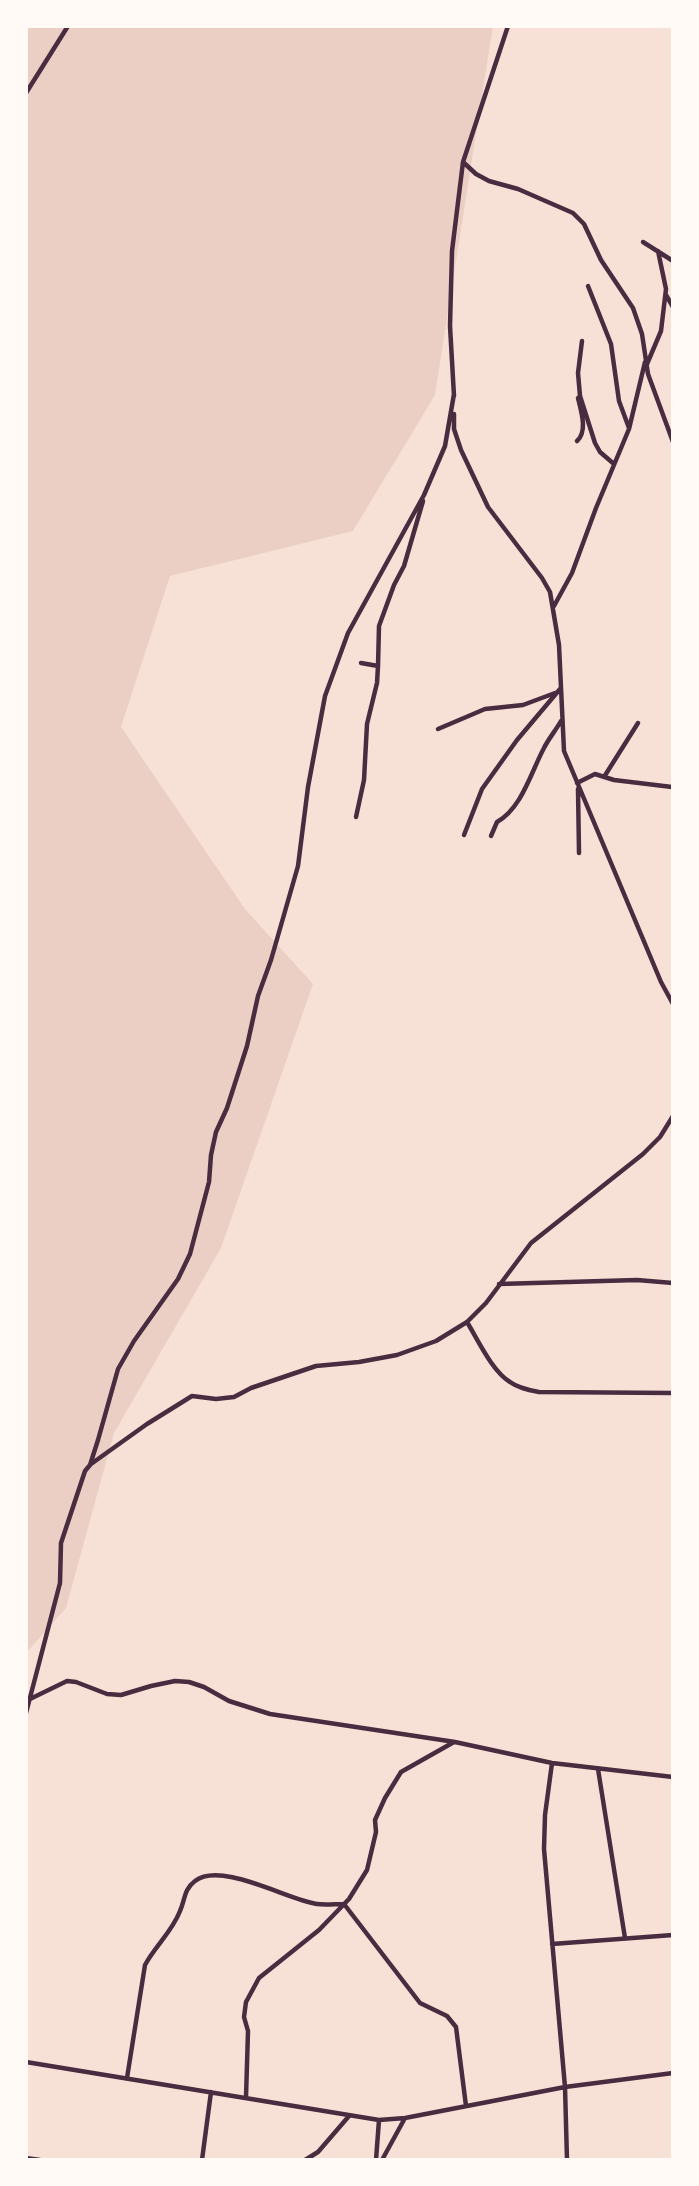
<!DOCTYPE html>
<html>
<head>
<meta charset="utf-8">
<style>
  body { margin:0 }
  #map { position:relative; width:699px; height:2186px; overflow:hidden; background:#f7e1d7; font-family:"Roboto Condensed",sans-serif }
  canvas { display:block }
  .frame { position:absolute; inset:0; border:28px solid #fffaf5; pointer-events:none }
</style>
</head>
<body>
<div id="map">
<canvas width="699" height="2186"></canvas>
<div class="frame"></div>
</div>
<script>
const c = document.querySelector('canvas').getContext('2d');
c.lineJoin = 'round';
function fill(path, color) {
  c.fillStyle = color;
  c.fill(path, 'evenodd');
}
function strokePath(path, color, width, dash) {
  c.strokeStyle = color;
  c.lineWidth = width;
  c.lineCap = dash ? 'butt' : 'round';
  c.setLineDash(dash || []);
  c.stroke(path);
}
fill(new Path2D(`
  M26,26H493L435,395L353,531L170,576L121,727L245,909L313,984L221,1248L114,1433L66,1608L26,1653Z`), '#ebcfc5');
strokePath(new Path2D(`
  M26,93L68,26
  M463,162L476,174L489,181L518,189L573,213L584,224L601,260L633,308L642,334L648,374L673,442
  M643,242L673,261
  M588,286L611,344L619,401L629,428
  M666,295L673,307
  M582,341L578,373L580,396L595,443L600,452L614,464
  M647,364L661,331L666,289L658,251
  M454,396L450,326L452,251L463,162L508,26
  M454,414V429L461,450L488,507L542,578L550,592L559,645L564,751L661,982L673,1004
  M577,441C588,431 581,411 578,398L580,396
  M554,606L572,573L596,508L629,429L645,362
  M378,666L379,626L394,585L404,566L423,501
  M438,729L485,709L523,705L555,693
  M604,777L638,723
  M577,783L595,774L614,780L672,787
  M578,789L579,853
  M356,817L364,780L367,724L377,683L378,666L361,663
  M464,835L482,789L517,740L560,689
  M491,836L497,822C522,808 531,772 544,748C549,738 556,730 561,721
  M499,1284L637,1280L673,1283
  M467,1322C478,1340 492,1371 510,1382C518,1388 529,1390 539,1392L673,1393
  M91,1464L147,1424L192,1396L216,1399L234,1397L251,1388L316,1366L359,1362L397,1355L436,1341L467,1322L486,1303L531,1243L643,1154L660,1137L673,1116
  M30,1699L67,1681L76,1682L107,1694L121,1695L151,1686L175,1681L189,1682L204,1687L229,1701L270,1714L455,1742L552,1763L673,1777
  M26,1713L60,1583L61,1543L85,1471L90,1465L98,1440L118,1369L134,1341L178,1279L190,1254L209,1182L211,1155L216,1132L227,1108L247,1046L258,996L271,960L298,866L308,787L325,696L348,633L424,495L445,446L454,394
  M552,1763L545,1815L544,1849L565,2087L567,2160
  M598,1769L625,1938
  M552,1944L673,1935
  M26,2062L379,2120L405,2118L565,2087L673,2073
  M127,2078L145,1965C155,1946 172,1932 180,1911C185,1900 184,1889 195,1881C221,1861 288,1900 317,1904C325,1905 335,1904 344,1904L420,2003L447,2016L456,2027L466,2106
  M246,2097L248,2031L244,2017L246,2002L259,1978L319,1930L349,1899L367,1870L376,1832L375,1820L385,1798L401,1772L454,1742
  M26,2158L40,2160
  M202,2160L211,2092
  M305,2160L318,2152L349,2116
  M376,2160L379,2120
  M382,2160L405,2118`), '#4a2c40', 4.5);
</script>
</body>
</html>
